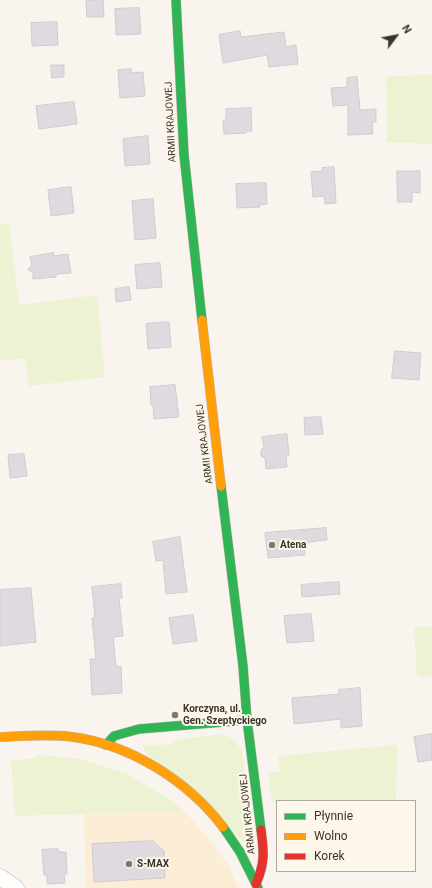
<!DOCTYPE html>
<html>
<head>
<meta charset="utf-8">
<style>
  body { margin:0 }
  #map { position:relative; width:432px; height:888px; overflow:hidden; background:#f9f5ee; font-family:Roboto,sans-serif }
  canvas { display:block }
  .legend { position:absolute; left:276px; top:800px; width:140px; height:72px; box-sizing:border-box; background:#fdf6ea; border:1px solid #afa89c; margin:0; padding:5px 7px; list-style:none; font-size:12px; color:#3b3428 }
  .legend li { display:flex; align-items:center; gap:8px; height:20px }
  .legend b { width:20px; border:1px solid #afa89c }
  .north { position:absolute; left:376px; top:16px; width:40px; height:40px; -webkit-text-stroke:3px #fdf6ea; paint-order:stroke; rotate:58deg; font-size:11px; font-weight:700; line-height:16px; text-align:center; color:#3b3428 }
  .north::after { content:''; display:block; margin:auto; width:14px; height:18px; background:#3b3428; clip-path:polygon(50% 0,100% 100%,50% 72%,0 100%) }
</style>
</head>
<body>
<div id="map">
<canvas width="432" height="888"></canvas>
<ul class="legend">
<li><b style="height:5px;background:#30b455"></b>Płynnie</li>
<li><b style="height:5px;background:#ff9f0a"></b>Wolno</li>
<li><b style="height:5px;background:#e5322d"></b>Korek</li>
</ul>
<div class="north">N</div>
</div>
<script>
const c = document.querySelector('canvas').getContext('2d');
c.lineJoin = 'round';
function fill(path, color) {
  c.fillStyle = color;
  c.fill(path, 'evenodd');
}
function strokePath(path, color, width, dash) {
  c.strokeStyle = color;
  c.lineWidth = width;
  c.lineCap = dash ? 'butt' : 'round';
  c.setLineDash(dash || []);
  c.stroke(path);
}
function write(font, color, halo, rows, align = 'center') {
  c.font = font + ' Roboto,sans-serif';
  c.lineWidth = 4;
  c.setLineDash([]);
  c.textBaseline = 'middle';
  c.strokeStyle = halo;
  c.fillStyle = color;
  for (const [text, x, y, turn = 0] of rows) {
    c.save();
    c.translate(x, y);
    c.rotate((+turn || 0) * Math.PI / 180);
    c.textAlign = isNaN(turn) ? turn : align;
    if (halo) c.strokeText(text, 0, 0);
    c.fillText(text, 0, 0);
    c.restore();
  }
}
fill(new Path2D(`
  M184,811L210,839L227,863L239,888H86L84,814Z`), '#fceed6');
fill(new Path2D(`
  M432,74V144L387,142L386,77Z
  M9,223L19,305L97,295L105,377L29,386L25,358L0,361V224Z
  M432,626V677L417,676L414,627Z
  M222,734L234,739L242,751L254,840L249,845L245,843L145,752L143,747L146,744L154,746L170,744L179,739Z
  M397,745L396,801L272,802L268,773L280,772L278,756Z
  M40,755L81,759L128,774L170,800L184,811L15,816L11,760L29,759Z`), '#ecf2d2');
const building = new Path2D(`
  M103,0L104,17H87L86,1Z
  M139,8L141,34L116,35L115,9Z
  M57,22L58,45L32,46L31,23Z
  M240,31L241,37L284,32L286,47L296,45L298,64L269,67L267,55L223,63L219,35Z
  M51,65H64V77L52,78Z
  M131,69V73L143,72L145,96L120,98L118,70Z
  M357,77L360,110L376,109V122H372L373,134L348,135V105L333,106L331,88L347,87V78Z
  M74,102L77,124L39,129L36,106Z
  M251,108L252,131H247L246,133L224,134L223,120H226V109Z
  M148,136L150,164L125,166L123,139Z
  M334,167L336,203L325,204L324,196L313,197L311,172L322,171V168Z
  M397,171H420V193L412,192V202H398Z
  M266,183L267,204L259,205L260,207L237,208L236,184Z
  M71,187L74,213L51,216L48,190Z
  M153,199L156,238L135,240L132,201Z
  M54,253V256L68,254L71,273L56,274V277L33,279V272L28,270L32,264L30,257Z
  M160,263L162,287L137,289L135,265Z
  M129,287L131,300L116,302L115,289Z
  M162,322H169L171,347L148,349L146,324Z
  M395,351L421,353L419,380L392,378Z
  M175,385L179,417L154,419L153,405H151L150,387Z
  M321,417L323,434L305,435L304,418Z
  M287,434L289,455H286L287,467L266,469L265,458L261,456V450L264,447L262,437Z
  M24,454L27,476L10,478L8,455Z
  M326,528L327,540L308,542V545H304L305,555L268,558L265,533Z
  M180,537L187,592L166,594L163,560L156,561L153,542Z
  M339,582L340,594L302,597L301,585Z
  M121,584L122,598H119L123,636L113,637L116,667L121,666L122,693L92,695L90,659H96L92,618L95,617L92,587Z
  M31,588L36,642L0,646V590Z
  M311,614L314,641L287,643L284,616Z
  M193,615L197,641L173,644L169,618Z
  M360,688L362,726L341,728V719L294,724L292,698L339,694V690Z
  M432,734V760L418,762L414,737Z
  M153,841L164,851L165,878L94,882L92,844Z
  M58,849L59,852H66L67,874H64L65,883L47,884V875H44L42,850Z`);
fill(building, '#e0dae0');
strokePath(building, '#cfcbce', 1);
const street = new Path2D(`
  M0,877L16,888`);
const fast = new Path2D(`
  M176,0L184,155L202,320
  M221,486L243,666L247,720L261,830
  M106,745L114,736L139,729L247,720
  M223,827L240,852L258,888`);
const slow = new Path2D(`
  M202,320L221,486
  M0,737C24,736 49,734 73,737C131,745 188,781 223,827`);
const jam = new Path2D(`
  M256,884C265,863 264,852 261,830`);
strokePath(street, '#bbb6ae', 17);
strokePath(fast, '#bbb6ae', 10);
strokePath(slow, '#bbb6ae', 10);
strokePath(jam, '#bbb6ae', 10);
strokePath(street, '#fefefc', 16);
strokePath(fast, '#30b455', 9);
strokePath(slow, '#ff9f0a', 9);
strokePath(jam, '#e5322d', 9);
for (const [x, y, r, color] of [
  [272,545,4,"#7e786d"],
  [175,715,4,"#7e786d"],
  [129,864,4,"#7e786d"]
]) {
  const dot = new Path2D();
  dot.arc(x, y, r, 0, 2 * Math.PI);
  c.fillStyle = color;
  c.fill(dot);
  strokePath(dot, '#fdf6ea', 1.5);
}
write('10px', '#3b3428', '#fdf6ea', [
  ["ARMII KRAJOWEJ",171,122,-93],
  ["ARMII KRAJOWEJ",205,444,-97],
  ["ARMII KRAJOWEJ",248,814,-96]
]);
write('bold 10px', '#3b3428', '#fdf6ea', [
  ["Atena",280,545],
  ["Korczyna, ul.",183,709],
  ["Gen. Szeptyckiego",183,721],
  ["S-MAX",137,864]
], 'left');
</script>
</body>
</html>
